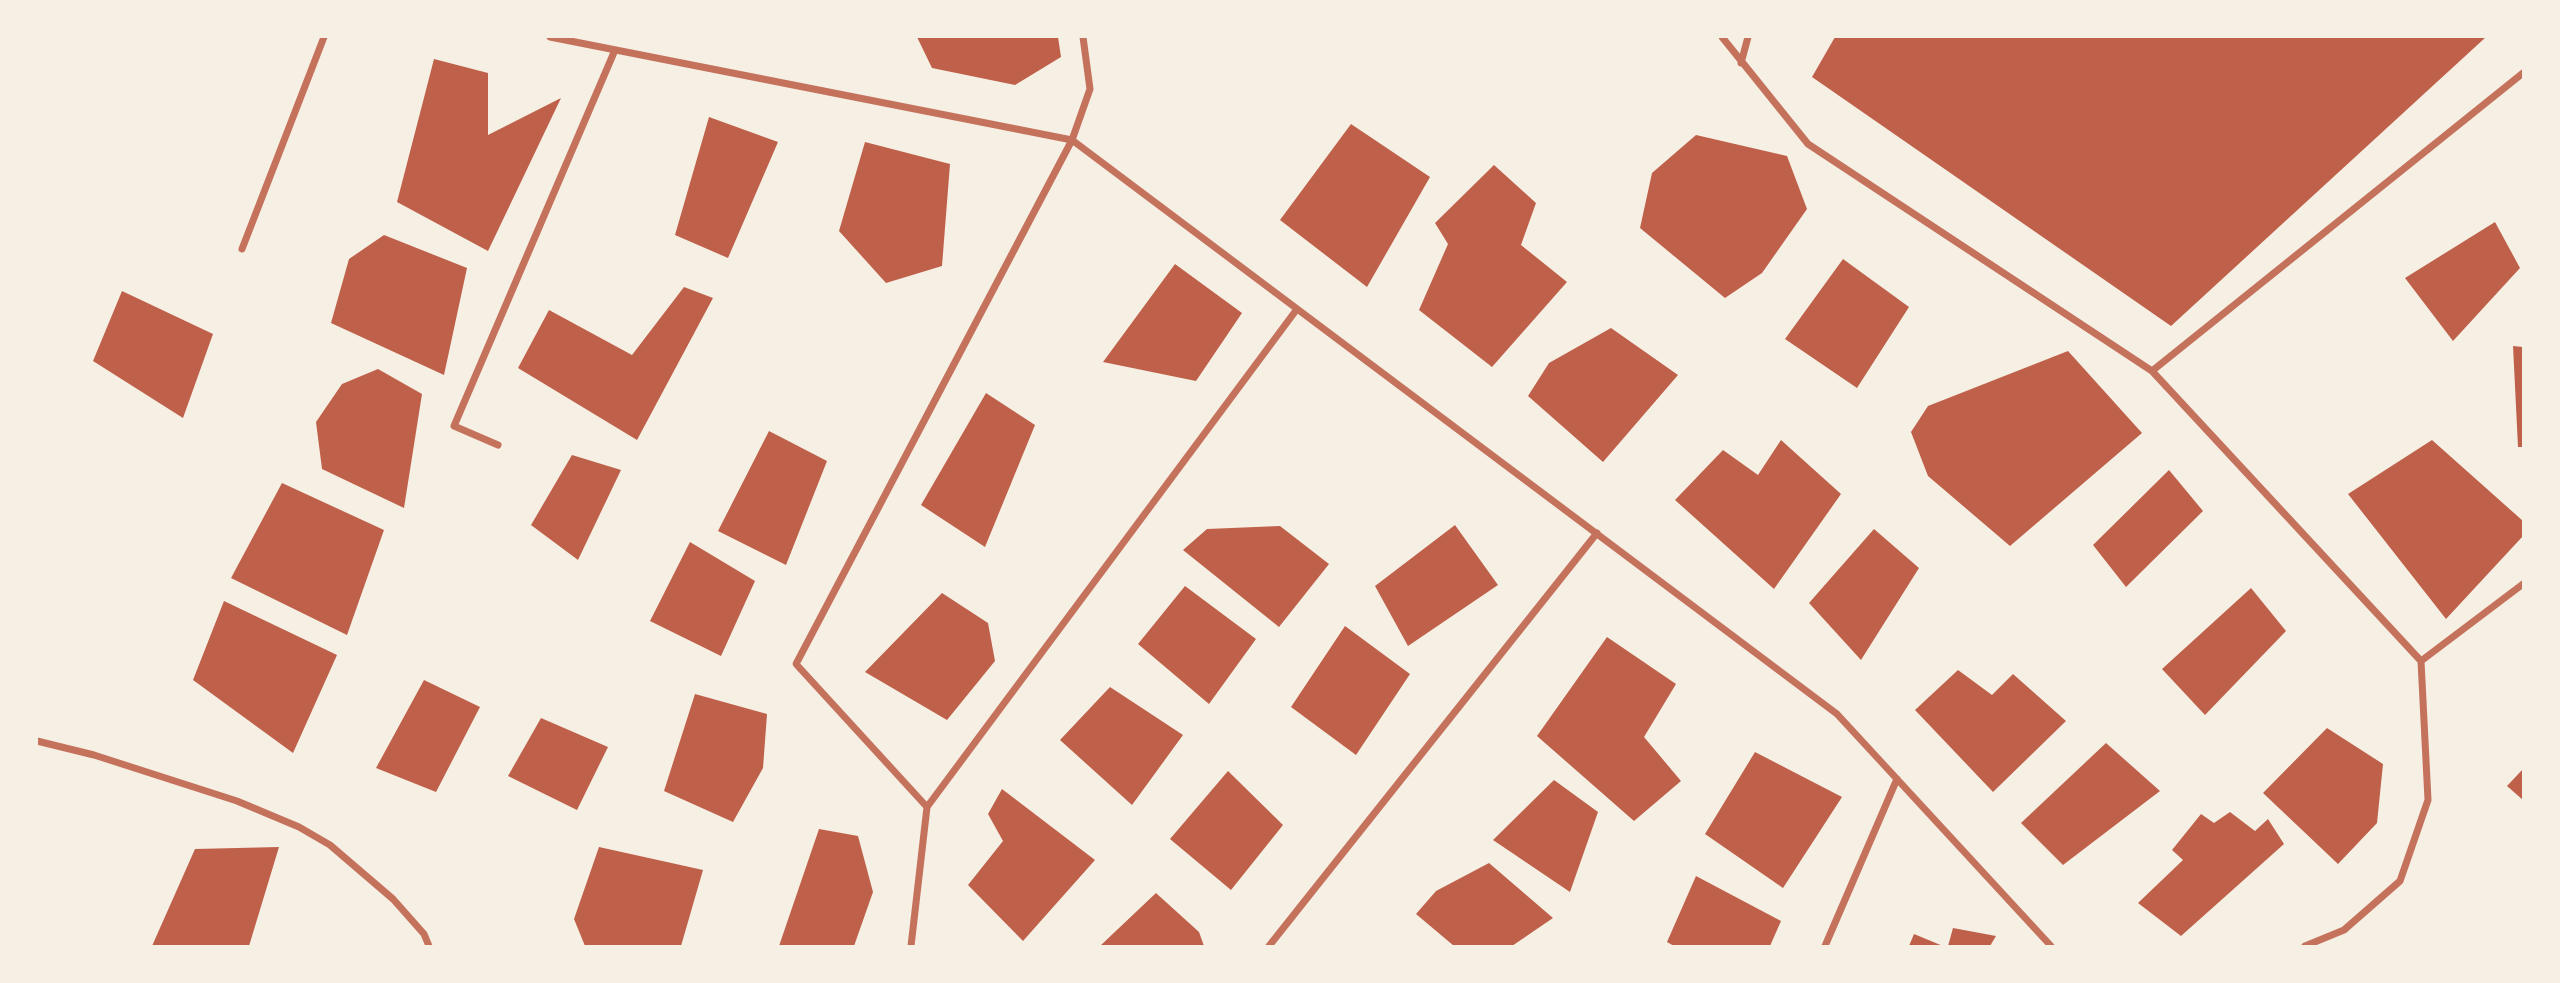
<!DOCTYPE html>
<html>
<head>
<meta charset="utf-8">
<style>
  body { margin:0 }
  #map { position:relative; width:2560px; height:983px; overflow:hidden; background:#f6efe4; font-family:"Titillium Web",sans-serif }
  canvas { display:block }
  .frame { position:absolute; inset:0; border:38px solid #f6efe4; pointer-events:none }
</style>
</head>
<body>
<div id="map">
<canvas width="2560" height="983"></canvas>
<div class="frame"></div>
</div>
<script>
const c = document.querySelector('canvas').getContext('2d');
c.lineJoin = 'round';
function fill(path, color) {
  c.fillStyle = color;
  c.fill(path, 'evenodd');
}
function strokePath(path, color, width, dash) {
  c.strokeStyle = color;
  c.lineWidth = width;
  c.lineCap = dash ? 'butt' : 'round';
  c.setLineDash(dash || []);
  c.stroke(path);
}
fill(new Path2D(`
  M917,37H1058L1061,57L1015,85L932,68Z
  M1835,37H2486L2171,326L1812,77Z
  M434,59L488,73V135L561,98L488,251L397,202Z
  M709,117L778,142L728,258L675,235Z
  M1351,124L1430,177L1367,287L1280,220Z
  M1696,135L1787,156L1807,209L1762,273L1725,298L1640,228L1652,173Z
  M865,142L950,164L942,266L886,283L839,231Z
  M1494,165L1536,203L1521,245L1567,282L1492,367L1419,310L1448,244L1435,223Z
  M2495,222L2520,268L2453,341L2405,278Z
  M384,235L467,268L444,375L331,323L349,259Z
  M1843,259L1909,307L1857,388L1785,339Z
  M1175,264L1242,313L1196,381L1103,362Z
  M684,287L713,298L637,440L518,368L549,310L632,355Z
  M122,291L213,334L183,418L93,361Z
  M1611,328L1678,375L1603,462L1528,396L1549,363Z
  M2513,346L2523,347V447H2518Z
  M2068,351L2142,433L2010,546L1928,476L1911,432L1928,406Z
  M378,369L422,394L404,508L322,469L316,422L342,384Z
  M986,393L1035,425L985,547L921,505Z
  M769,431L827,461L786,565L718,531Z
  M1781,440L1841,494L1774,589L1675,500L1723,450L1758,475Z
  M2432,440L2523,521V536L2446,619L2348,494Z
  M572,455L621,470L578,560L531,525Z
  M2169,470L2203,511L2126,587L2093,545Z
  M282,483L384,530L347,635L231,578Z
  M1455,525L1498,585L1408,646L1375,586Z
  M1280,526L1329,564L1279,627L1183,550L1207,529Z
  M1874,529L1919,568L1861,660L1809,603Z
  M690,542L755,581L721,656L650,621Z
  M1185,586L1256,639L1209,704L1138,644Z
  M2251,588L2286,631L2205,715L2162,669Z
  M942,593L988,623L995,661L947,720L865,672Z
  M224,601L337,655L293,753L193,680Z
  M1345,626L1410,674L1356,755L1291,707Z
  M1607,637L1676,684L1644,737L1681,781L1634,821L1537,736Z
  M1958,670L1992,695L2013,674L2066,721L1993,792L1915,710Z
  M424,680L480,707L436,792L376,768Z
  M1110,687L1183,735L1132,805L1060,740Z
  M695,694L767,714L763,768L733,822L664,791Z
  M541,718L608,747L577,810L508,776Z
  M2327,728L2383,764L2377,823L2338,864L2263,793Z
  M2106,743L2160,791L2063,865L2021,823Z
  M1755,752L1842,797L1783,888L1705,834Z
  M2523,769V800L2507,786Z
  M1228,771L1283,825L1231,890L1170,839Z
  M1554,780L1598,812L1570,892L1493,840Z
  M1002,789L1095,860L1023,941L968,885L1003,841L988,814Z
  M2230,812L2255,831L2268,819L2284,844L2181,936L2138,903L2183,860L2172,850L2201,814L2214,823Z
  M819,829L858,836L873,892L854,946H779Z
  M279,847L249,946H152L195,849Z
  M599,847L703,870L681,946H585L574,919Z
  M1489,863L1553,918L1512,946H1454L1416,914L1436,891Z
  M1696,876L1781,921L1770,946H1674L1667,942Z
  M1156,893L1199,932L1204,946H1100Z
  M1953,928L1996,936L1990,946H1948Z
  M1914,934L1943,946H1909Z`), '#bf614a');
strokePath(new Path2D(`
  M550,37L1072,140L1837,714L2051,946
  M1722,37L1808,144L2152,371L2421,661L2428,800L2400,881L2344,930L2305,946
  M1741,63L1748,37
  M242,249L324,37
  M2152,371L2523,73
  M498,445L454,426L615,50
  M2421,661L2523,584
  M37,741L94,755L237,801L299,827L330,845L393,899L424,934L429,946
  M927,807L1297,309
  M911,946L927,807L796,664L1072,140L1090,89L1083,37
  M1269,946L1597,533
  M1825,946L1897,779`), '#c5725c', 7);
</script>
</body>
</html>
